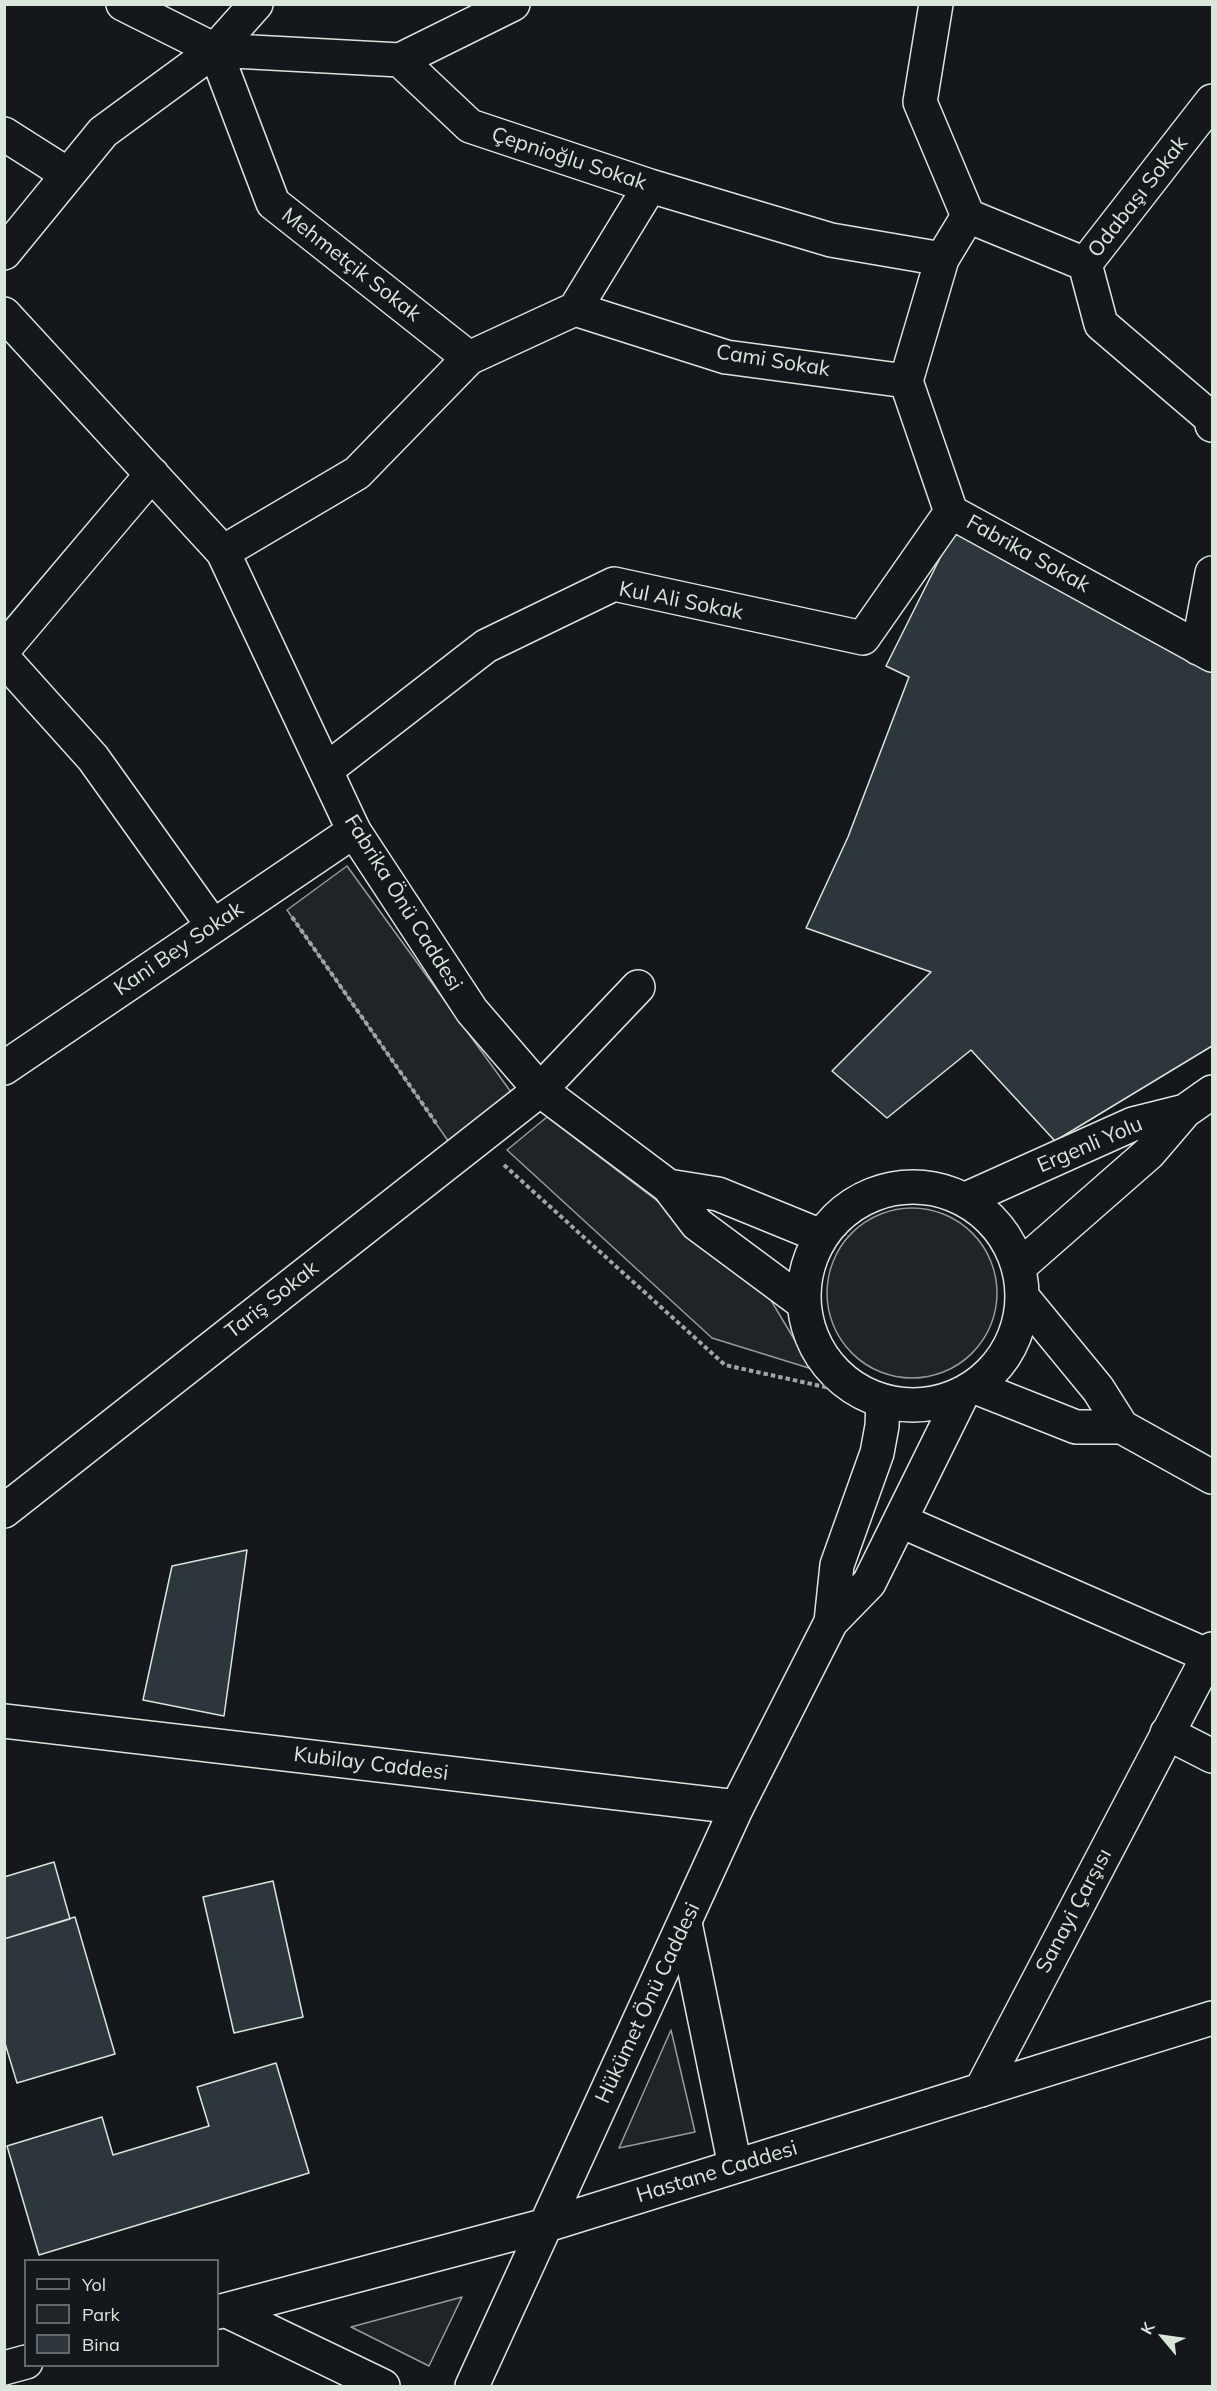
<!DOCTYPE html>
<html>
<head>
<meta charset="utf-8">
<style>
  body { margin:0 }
  #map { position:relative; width:1217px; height:2391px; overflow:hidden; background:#14181c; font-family:Mulish,sans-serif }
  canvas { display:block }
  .frame { position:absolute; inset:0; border:6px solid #d8e6dc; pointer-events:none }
  .legend { position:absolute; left:24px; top:2259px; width:195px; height:108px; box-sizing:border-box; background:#14181c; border:2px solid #626a69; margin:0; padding:8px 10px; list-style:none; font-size:18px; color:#d8e6dc }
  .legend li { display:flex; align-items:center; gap:12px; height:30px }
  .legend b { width:30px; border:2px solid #626a69 }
  .north { position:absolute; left:1133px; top:2307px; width:60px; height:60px; -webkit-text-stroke:4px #14181c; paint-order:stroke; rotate:299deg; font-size:16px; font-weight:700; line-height:24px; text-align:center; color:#d8e6dc }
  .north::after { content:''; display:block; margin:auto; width:21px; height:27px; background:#d8e6dc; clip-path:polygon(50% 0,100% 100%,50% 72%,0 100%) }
</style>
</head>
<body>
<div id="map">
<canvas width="1217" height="2391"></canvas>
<div class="frame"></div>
<ul class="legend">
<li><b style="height:8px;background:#14181c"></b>Yol</li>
<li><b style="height:16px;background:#202428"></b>Park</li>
<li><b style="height:16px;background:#2c363c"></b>Bina</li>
</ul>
<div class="north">K</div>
</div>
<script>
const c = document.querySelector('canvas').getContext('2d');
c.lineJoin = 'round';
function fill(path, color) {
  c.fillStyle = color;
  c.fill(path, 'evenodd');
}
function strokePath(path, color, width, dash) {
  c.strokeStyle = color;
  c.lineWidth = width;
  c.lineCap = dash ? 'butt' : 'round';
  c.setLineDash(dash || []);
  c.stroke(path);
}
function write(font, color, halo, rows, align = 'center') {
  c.font = font + ' Mulish,sans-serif';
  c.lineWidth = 4.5;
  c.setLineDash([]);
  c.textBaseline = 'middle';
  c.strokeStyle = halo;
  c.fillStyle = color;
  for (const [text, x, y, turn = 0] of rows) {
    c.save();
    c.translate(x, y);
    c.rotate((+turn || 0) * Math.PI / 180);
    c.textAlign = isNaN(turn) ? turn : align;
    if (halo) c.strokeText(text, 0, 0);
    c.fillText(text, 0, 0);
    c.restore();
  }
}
const green = new Path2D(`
  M347,866L516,1099L451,1145L287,910Z
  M547,1117L757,1277L812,1369L712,1338L507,1150Z
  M827 1293a85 85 0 1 1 170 0a85 85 0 1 1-170 0Z
  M671,2030L695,2132L619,2148Z
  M462,2297L429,2366L351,2327Z`);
fill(green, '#202428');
strokePath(green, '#939e99', 1.5);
const building = new Path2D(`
  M955,528L1212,671V1046L1055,1141L971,1050L887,1118L832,1071L931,972L806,928L848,837L909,677L886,666Z
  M247,1550L224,1716L143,1700L172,1566Z
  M54,1862L70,1919L4,1939V1877Z
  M273,1881L303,2017L234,2033L203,1897Z
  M75,1917L115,2054L17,2083L4,2040V1939Z
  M276,2063L309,2173L39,2255L7,2146L102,2117L113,2155L209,2126L197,2087Z`);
fill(building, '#2c363c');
strokePath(building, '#d8e6dc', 1.5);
const street = new Path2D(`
  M123,4L215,50L273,203L469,358
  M936,4L920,102L968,216L942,259L906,381L951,512L1212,655
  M215,50L400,60L470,126L650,186L831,240L942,259
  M400,60L513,4
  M4,134L67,174
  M968,216L1085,264L1101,324L1211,418L1212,425
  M4,253L103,132L215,50L256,4
  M1085,264L1212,101
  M575,309L726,357L906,381
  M223,552L357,473L469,358L575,309L650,186
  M1198,648L1212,573
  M4,659L93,758L213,926
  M326,770L486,646L614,584L863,638L951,512
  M4,1068L354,831
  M4,1511L540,1090L638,987
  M901,1521L1209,1656
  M4,1721L737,1807
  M1167,1733L1212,1756
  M685,1923L735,2166
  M981,2090L1212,1649`);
const secondary = new Path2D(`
  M4,314L223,552L354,831L472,1011L540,1090L668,1186L697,1224L802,1302
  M4,649L152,474
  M668,1186L718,1194L821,1236
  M804 1296a109 109 0 1 1 218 0a109 109 0 1 1-218 0Z
  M966,1199L1133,1124L1185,1111L1212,1092
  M1020,1266L1149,1153L1185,1111
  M1024,1299L1098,1389L1122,1427L1212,1477
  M975,1387L1076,1427H1122
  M831,1622L837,1565L877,1453L882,1426L883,1401
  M225,2310L383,2386
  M218,2312L547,2225L1212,2018
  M4,2368L26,2362
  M472,2386L737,1807L831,1622L869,1583L961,1397`);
strokePath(street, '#d8e6dc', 36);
strokePath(secondary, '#d8e6dc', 36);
strokePath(new Path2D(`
  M292,917L436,1123
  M504,1165L725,1365L848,1392`), '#9da8a2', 4, [4.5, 3]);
strokePath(street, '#14181c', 33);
strokePath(secondary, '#14181c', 33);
write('21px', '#d8e6dc', '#14181c', [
  ["Çepnioğlu Sokak",569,159,18],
  ["Odabaşı Sokak",1138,197,-52],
  ["Mehmetçik Sokak",351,265,38],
  ["Cami Sokak",773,361,9],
  ["Fabrika Sokak",1028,554,29],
  ["Kul Ali Sokak",681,601,11],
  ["Fabrika Önü Caddesi",403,903,58],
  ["Kani Bey Sokak",179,949,-34],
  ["Ergenli Yolu",1090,1145,-23],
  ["Tariş Sokak",272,1300,-38],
  ["Kubilay Caddesi",371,1764,7],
  ["Sanayi Çarşısı",1074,1911,-62],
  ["Hükümet Önü Caddesi",648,2003,-65],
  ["Hastane Caddesi",717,2172,-17]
]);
</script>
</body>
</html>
